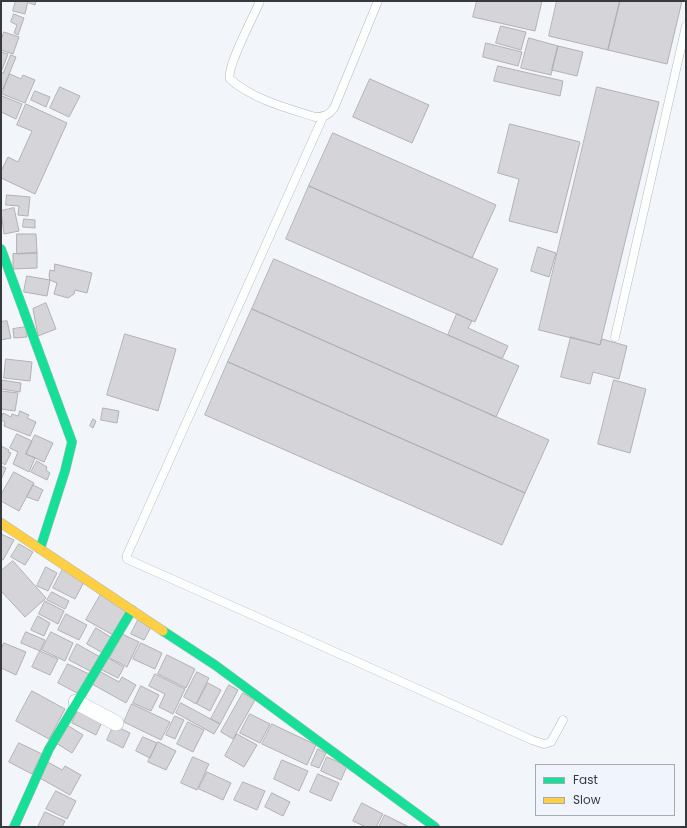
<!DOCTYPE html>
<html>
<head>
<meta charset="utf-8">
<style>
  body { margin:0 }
  #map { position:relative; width:687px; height:828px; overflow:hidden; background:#f2f5fa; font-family:Poppins,sans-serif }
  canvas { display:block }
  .frame { position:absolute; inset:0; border:2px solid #36393d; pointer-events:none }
  .legend { position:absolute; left:535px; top:764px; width:140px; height:52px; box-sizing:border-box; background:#eff4fd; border:1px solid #a5a9b0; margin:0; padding:5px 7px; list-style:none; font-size:12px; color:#36393d }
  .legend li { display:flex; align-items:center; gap:8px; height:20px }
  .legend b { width:20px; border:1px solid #a5a9b0 }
</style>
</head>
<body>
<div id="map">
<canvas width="687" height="828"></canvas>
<div class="frame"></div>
<ul class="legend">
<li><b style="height:5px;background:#16e098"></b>Fast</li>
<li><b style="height:5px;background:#ffcf43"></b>Slow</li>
</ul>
</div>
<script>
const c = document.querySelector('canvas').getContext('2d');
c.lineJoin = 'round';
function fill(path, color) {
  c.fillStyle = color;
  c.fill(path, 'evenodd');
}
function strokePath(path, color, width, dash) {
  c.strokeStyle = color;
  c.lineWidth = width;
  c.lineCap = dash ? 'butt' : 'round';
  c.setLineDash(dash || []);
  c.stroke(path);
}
const building = new Path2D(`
  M16,1H28L25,14L13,11Z
  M30,1H36L35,5L29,3Z
  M477,1H542L535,31L473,17Z
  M557,1H620L608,50L549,36Z
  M620,1H682L667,64L608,50Z
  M14,14L24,18L18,35L14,33L17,25L11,22Z
  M501,26L526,32L521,50L496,43Z
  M4,32L19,37L13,54L1,50V41Z
  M529,38L558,46L551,75L521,68Z
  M486,43L522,52L518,66L483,57Z
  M558,46L583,52L577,76L552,70Z
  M1,52L8,54L2,70H1Z
  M11,55L16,57L3,89H1V72L3,73Z
  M498,66L563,81L560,96L494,81Z
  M10,74L21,79L23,75L35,80L25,103L2,94Z
  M370,79L429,105L412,143L353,117Z
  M60,87L80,96L69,117L50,108Z
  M597,87L659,102L600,345L539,330Z
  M35,91L50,97L46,107L31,100Z
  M2,96L22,104L16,119L1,112Z
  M26,104L67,123L35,194L1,178V171L8,157L18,162L32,131L17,125Z
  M510,124L580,142L557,233L509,221L519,179L498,173Z
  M333,133L496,205L472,258L309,186Z
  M309,186L498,269L475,322L286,239Z
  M7,195L30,197L28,216L18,215L19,206L6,205Z
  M14,208L19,231L4,234L1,211Z
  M24,219L35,220V228L23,227Z
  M17,234H36L37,253L17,254Z
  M538,247L556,253L549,277L531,271Z
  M37,253V268L13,269V254Z
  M274,259L519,366L496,417L252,309Z
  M55,264L92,273L87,293L75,290L74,294L68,298L54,294L57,283L50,280L49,276L50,270L54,271Z
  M27,276L50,280L47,296L24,292Z
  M46,303L56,329L38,336L33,309Z
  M252,309L549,440L525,493L228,362Z
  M457,314L472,321L468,328L508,346L502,359L448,335Z
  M7,321L11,338L1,340V322Z
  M26,327L27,337L14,338L13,329Z
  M125,334L176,349L158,411L107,395Z
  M571,337L600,345L602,339L627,346L619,379L593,372L590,384L561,377Z
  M6,359L32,362L30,381L4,378Z
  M228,362L525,493L502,545L205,415Z
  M1,380L21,383L20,392L1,389Z
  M614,380L646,389L630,453L598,444Z
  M1,391L18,393L15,411L1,409Z
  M103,408L119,411L117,423L101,420Z
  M20,411L29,415L27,418L36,422L30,436L4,426L5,422L1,420L3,413L11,417L12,414L18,416Z
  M93,419L96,421L93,428L90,426Z
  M17,434L32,441L26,454L35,458L29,472L13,464L18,452L10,448Z
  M35,435L53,443L44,462L26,454Z
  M1,446L9,450L8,452L11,453L5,465L1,462Z
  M37,461L47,467L46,470L50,473L47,480L31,472Z
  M1,466L6,468L1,480Z
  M14,472L34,483L19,511L1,501V495Z
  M33,485L43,490L38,501L27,497Z
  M1,534L14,540L3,560L1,559Z
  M19,544L33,552L25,565L11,557Z
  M13,561L46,598L25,617L1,591V571Z
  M46,567L57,573L48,591L37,586Z
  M63,569L85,580L75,599L53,588Z
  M52,592L69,601L65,609L47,600Z
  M101,594L129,610L115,636L86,620Z
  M45,601L64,611L58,624L39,614Z
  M66,614L87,625L79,640L58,630Z
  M38,616L50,623L44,636L31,630Z
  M139,618L152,625L144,640L131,634Z
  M96,628L112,638L103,653L87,644Z
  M26,632L45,640L40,651L21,643Z
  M51,632L73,643L65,661L42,650Z
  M122,634L139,642L127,667L110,658Z
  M4,643L26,652L16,675L1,668V650Z
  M141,643L162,653L155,669L133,659Z
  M77,644L100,657L92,672L69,660Z
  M40,651L58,659L50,675L32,667Z
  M167,655L195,669L186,688L158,674Z
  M106,657L124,667L118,678L100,669Z
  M68,664L89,674L79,694L58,683Z
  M99,671L119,682L122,677L136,685L126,703L92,684Z
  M197,672L209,678L196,704L184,697Z
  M155,674L185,689L173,714L159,707L165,694L149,686Z
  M208,683L221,690L210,711L197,704Z
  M229,685L238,690L220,724L211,719Z
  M141,686L159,695L151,711L133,703Z
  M32,691L65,709L49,739L16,721Z
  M243,693L255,700L233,739L221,732Z
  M181,703L220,724L214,734L176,713Z
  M132,704L170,722L161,740L124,722Z
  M79,708L103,720L96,735L72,723Z
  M250,714L270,724L260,743L240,733Z
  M175,716L184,720L175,739L166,735Z
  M188,722L204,730L193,752L177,744Z
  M272,724L316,745L307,765L262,744Z
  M67,725L83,735L72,753L56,743Z
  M114,725L130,733L123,748L107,740Z
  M237,734L257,745L244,767L225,756Z
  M143,737L157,743L150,758L136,751Z
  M158,742L176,751L166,770L148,762Z
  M19,743L42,754L32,774L9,762Z
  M318,749L326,753L319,768L311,765Z
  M193,757L209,764L197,790L181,783Z
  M327,757L347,766L341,780L321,771Z
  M282,760L308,771L299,791L274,779Z
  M46,761L62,770L65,766L81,775L70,795L38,777Z
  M207,772L231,783L223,800L199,789Z
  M318,774L339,783L331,801L310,792Z
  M243,782L265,791L257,810L234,800Z
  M56,791L76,801L67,819L46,809Z
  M272,793L290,802L283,816L265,807Z
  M362,803L383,814L376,827H366L353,821Z
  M45,812L65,821L62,827H38Z
  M385,815L409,827H379Z`);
fill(building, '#d5d4d8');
strokePath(building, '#b1b1b4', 1);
const lane = new Path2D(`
  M260,1C254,16 226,67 230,79C252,99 287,108 315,117C324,117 329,115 334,108L378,1
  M323,117L127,555V559L532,740L544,744L551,742L563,720
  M615,337L686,26`);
const street = new Path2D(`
  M76,702L116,723`);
const fast = new Path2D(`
  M1,249L72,442L65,471L40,549
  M163,631L215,665L435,827
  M14,827L49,749L132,610`);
const slow = new Path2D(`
  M1,523L163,631`);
strokePath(lane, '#b4b7bb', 9);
strokePath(street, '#b4b7bb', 16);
strokePath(fast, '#b4b7bb', 10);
strokePath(slow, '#b4b7bb', 10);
strokePath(lane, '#fdfefe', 8);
strokePath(street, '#fdfefe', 15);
strokePath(fast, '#16e098', 9);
strokePath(slow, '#ffcf43', 9);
</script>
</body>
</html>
